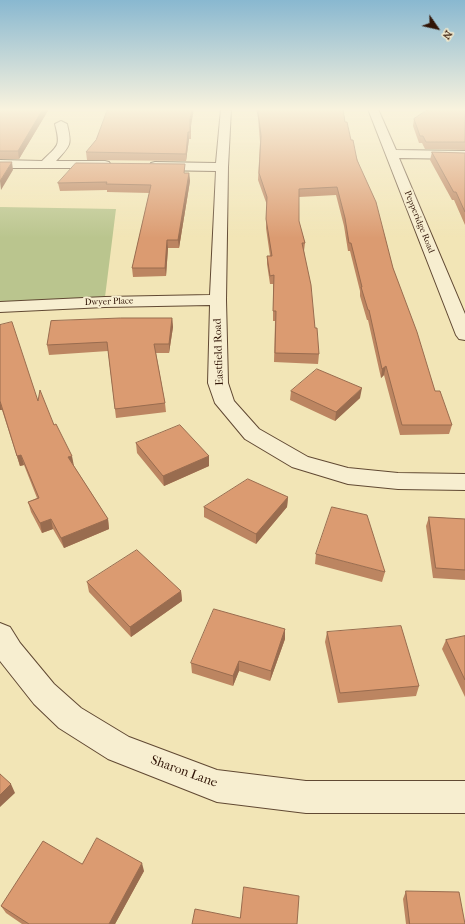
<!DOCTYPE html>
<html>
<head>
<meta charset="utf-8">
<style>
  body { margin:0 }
  #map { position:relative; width:465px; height:924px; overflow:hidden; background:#f2e5b6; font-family:"IM FELL French Canon",serif }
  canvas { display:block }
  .north { position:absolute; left:417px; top:8px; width:40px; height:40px; -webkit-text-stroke:3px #f7eed0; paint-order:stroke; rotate:124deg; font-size:11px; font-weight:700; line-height:16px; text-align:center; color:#311507 }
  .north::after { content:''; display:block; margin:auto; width:14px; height:18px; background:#311507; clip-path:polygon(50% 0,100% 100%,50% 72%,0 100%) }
</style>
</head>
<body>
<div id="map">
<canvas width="465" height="924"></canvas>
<div class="north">N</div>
</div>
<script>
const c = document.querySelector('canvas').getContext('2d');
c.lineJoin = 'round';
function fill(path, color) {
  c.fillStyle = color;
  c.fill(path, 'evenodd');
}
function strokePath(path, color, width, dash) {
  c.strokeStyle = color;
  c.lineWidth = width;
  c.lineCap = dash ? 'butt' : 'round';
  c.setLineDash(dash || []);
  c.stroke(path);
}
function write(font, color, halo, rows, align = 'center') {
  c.font = font + ' "IM FELL French Canon",serif';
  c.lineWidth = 4;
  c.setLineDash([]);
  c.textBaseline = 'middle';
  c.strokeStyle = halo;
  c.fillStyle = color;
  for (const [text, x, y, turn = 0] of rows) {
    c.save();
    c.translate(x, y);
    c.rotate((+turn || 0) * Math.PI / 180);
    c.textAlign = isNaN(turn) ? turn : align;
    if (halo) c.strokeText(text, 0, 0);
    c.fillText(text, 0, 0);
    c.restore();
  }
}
fill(new Path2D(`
  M0,207L116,209L105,297L0,303Z`), '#bac58e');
const minor = new Path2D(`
  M221,109H231L228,167L226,300L228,383L234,401L259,429L308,457L348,468L398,473L465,474V490L398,489L348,484L292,467L245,439L215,403L208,383L210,305L105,307L0,312V302L105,297L210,295L216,171L155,170L151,169L149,166L151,163L155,162L216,163Z
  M368,109H378L396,150L465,151V159L399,158L465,314V340L459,339L456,335Z
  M61,121L67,124C72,145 71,145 56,161H105L109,162L111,165L109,168H0V160L42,161C58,145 61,147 55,124Z
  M0,623L10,627L20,643L54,684L81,708L129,737L217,770L306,781H465V813H306L217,802L108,759L59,728L34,704L0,661Z`);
strokePath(minor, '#614933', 2);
fill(minor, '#f7eed0');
fill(new Path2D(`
  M0,109H49L19,159H0Z
  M256,109H343L345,122L351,140L393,268L435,391L452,425L449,434L400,435L384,375L381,378L368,320H367L360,296V291L350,251H348L344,226L336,195L299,197V221L305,243L304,251L319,354L318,364L274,362L275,321H273V284H270L267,264V256H270L266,228L267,205L258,180L260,142L258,118Z
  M465,109V150L425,149L422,143H419L413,126L414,119Z
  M191,126V139H189L186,161L87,160L86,152Z
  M432,152L465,153V225L454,200H452L430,160Z
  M185,173H189L190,181L179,248H168L166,276L133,277L132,268L150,193L107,192V190L60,191L58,183Z
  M172,318L173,327L169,353H156L165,403L166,412L116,418L108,351L49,355L47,345Z
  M0,325L38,401L54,425L74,466L108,519L109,529L64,548L53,529L42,533L31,512L28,502L37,498L24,465L20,466L2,410H0Z
  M291,391L360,398L335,421L290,400Z
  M136,443L209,456V466L164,486L137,453Z
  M288,497L287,507L256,544L204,517V507Z
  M429,517L465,519V580L433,578L426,526Z
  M316,554L385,572L382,582L315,564Z
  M87,582L181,591L182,601L131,637L89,592Z
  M285,629V639L270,681L239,671L233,686L192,673L191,663Z
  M327,632L419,686L416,696L338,703L325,642Z
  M465,636V697L442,649L446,640Z
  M82,864L144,871L115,924H22L6,913L1,906Z
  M406,891L465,924H406L403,899Z`), '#bc8561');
fill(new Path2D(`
  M43,109H49L19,159L18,151Z
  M192,109H194L191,126V139L190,119Z
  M188,132L189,139L186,161V154Z
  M12,162L13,170L1,190L0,181Z
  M189,173L190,181L179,248L178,240Z
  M167,240L168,248L166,276L165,268Z
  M172,318L173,327L169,353V344Z
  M386,366L384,375L381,378L382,369Z
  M362,388L360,398L335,421L336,412Z
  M0,401L2,410H0Z
  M21,455L24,465L20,466L17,456Z
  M72,456L74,466L68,457Z
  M209,456V466L164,486L163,476Z
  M288,497L287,507L256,544V534Z
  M51,519L53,529L42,533L40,523Z
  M108,519L109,529L64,548L61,538Z
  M181,591L182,601L131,637L130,627Z
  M285,629V639L270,681L271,671Z
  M239,661V671L233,686V676Z
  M11,784L15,793L0,807V795Z
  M142,863L144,871L115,924H109Z`), '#996c4f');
const building = new Path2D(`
  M0,109H43L18,151H0Z
  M108,109H192L190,119V132H188L186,154L86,152L96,140Z
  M258,109H343L345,122H347L351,140H353L357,160L376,202L393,268L417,332L435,391H440L452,425H402L386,366L382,369L369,310H368L361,287H362L351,243H349L345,218L337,187L299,189V221L305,243H302L311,285L315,328H317L319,354L275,353L276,311H273L274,275L270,276L267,256H272L266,219L267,197L259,173L261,136Z
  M429,109H465V142H426L423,136H420L414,119Z
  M432,152L465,153V212L456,192H454Z
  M0,162H12L0,181Z
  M76,163L185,164L184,173H189L178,240H167L165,268H132L151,185L106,184L107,182L58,183Z
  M121,318H172L169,344H154L165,403L115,409L107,342L47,345L51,321Z
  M12,322L38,401L40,390L54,425L56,424L72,456L68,457L108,519L61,538L51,519L40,523L28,502L39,498L21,455L17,456L0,401V325Z
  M317,369L362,388L336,412L291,391Z
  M180,425L209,456L163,476L136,443Z
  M248,479L288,497L256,534L204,507Z
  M332,507L367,515L385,572L316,554Z
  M429,517L465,519V570L436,568Z
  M137,550L181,591L130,627L87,582Z
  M214,609L285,629L271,671L239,661L233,676L191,663Z
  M401,626L419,686L340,693L327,632Z
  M465,636V680L446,640Z
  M0,774L11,784L0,795Z
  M97,838L142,863L109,924H29L1,906L43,841L82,864Z
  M244,887L299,896L297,924H192L195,909L240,918Z
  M406,891L459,892L465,924H410Z`);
fill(building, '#db9b71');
strokePath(building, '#996c4f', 1);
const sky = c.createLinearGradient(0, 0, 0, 238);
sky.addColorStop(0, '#89b8d0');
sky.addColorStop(0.46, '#f9f3de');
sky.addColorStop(1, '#f9f3de00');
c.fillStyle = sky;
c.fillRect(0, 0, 465, 238);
write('9px', '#311507', '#f7eed0', [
  ["Pepperidge Road",419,222,68],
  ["Dwyer Place",109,302,-2]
]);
write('11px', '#311507', '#f7eed0', [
  ["Eastfield Road",219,352,-92]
]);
write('13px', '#311507', '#f7eed0', [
  ["Sharon Lane",184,772,20]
]);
</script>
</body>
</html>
